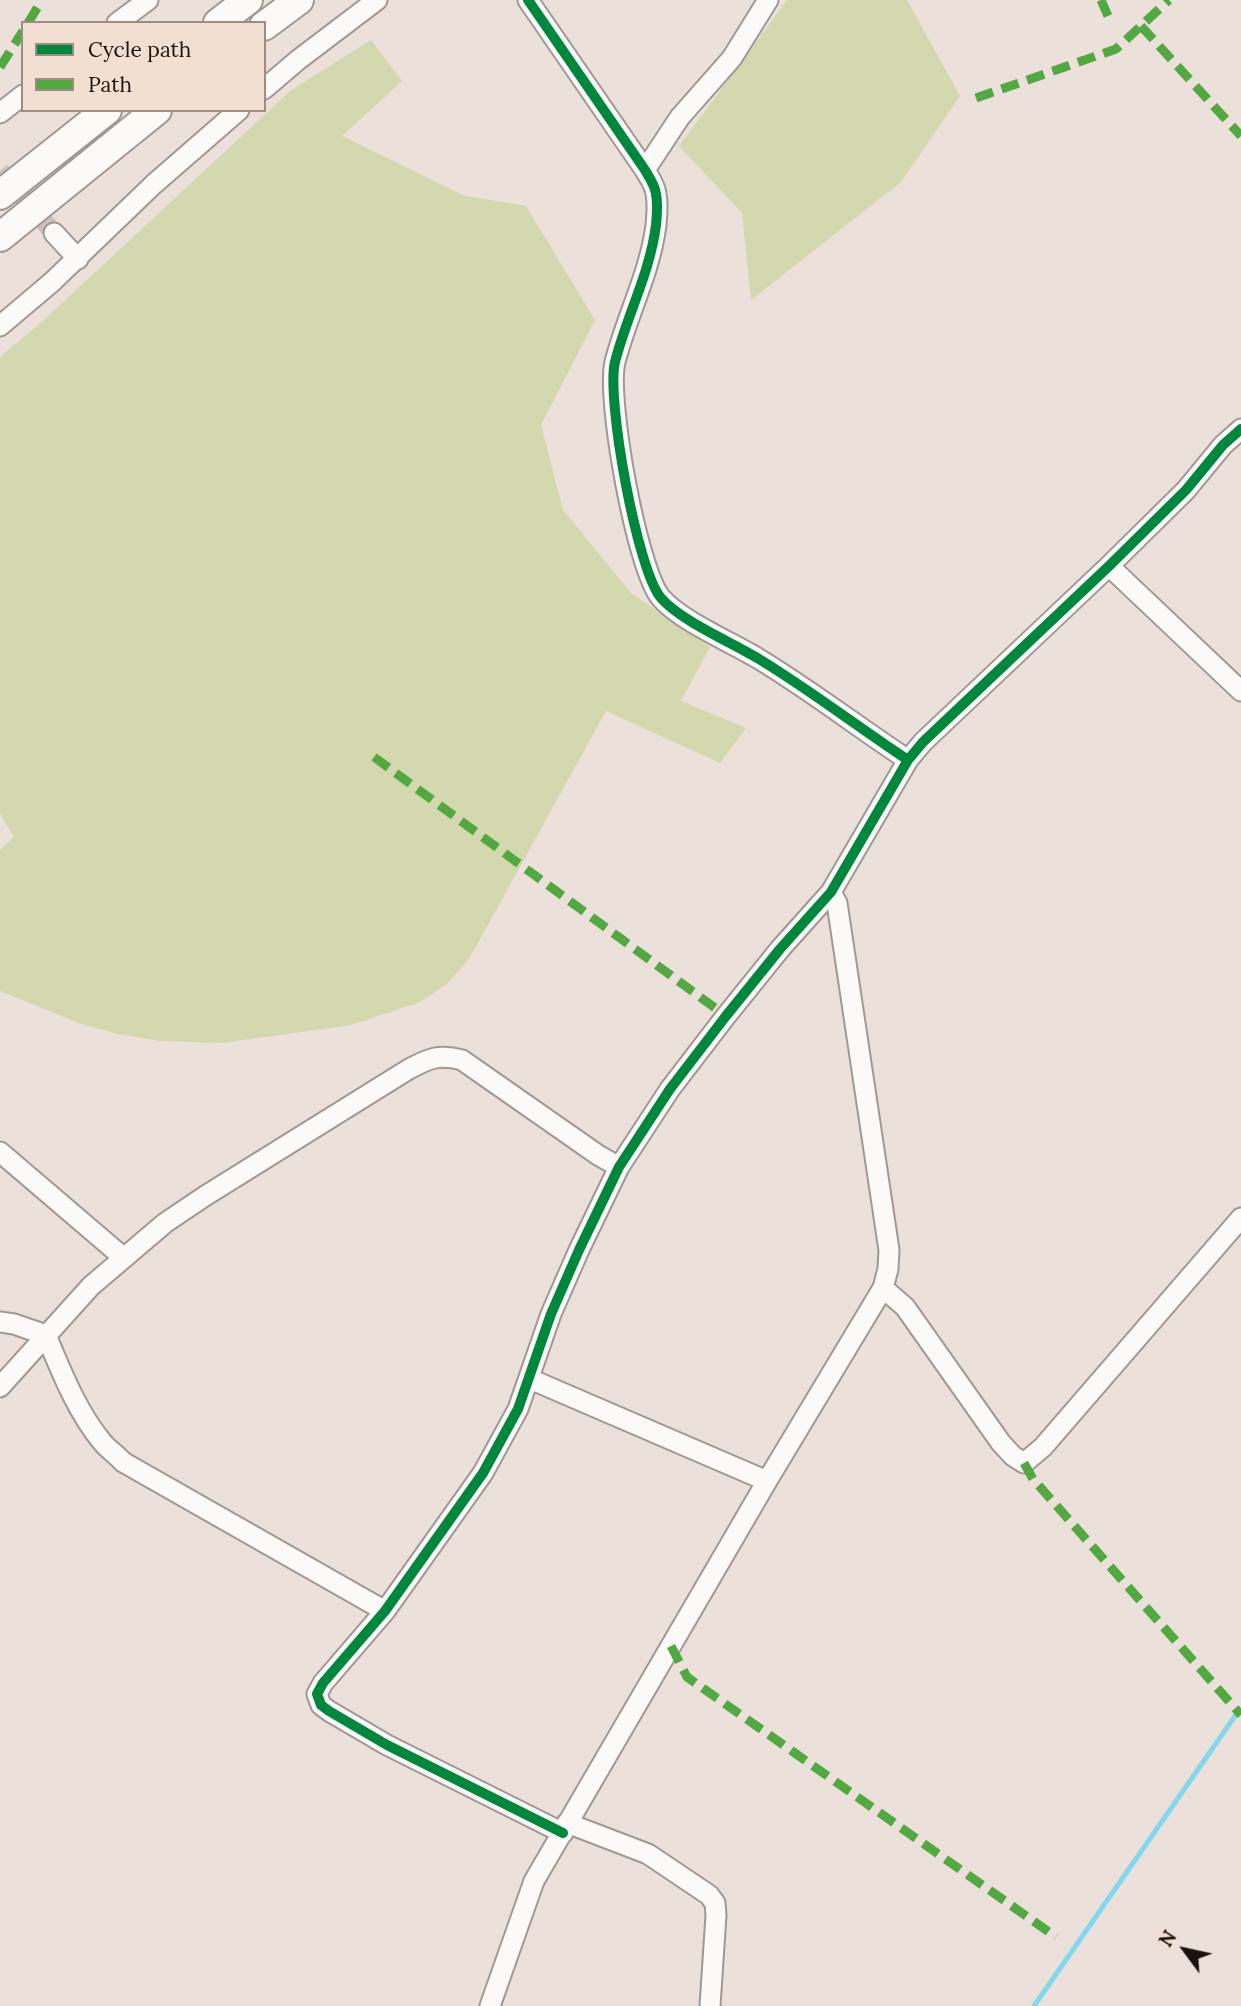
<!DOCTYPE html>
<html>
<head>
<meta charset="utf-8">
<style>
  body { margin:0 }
  #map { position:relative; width:1241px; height:2006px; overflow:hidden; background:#ebe0da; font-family:Lora,serif }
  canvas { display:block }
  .legend { position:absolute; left:21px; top:21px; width:245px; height:91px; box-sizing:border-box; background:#f3ded2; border:2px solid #9c8c84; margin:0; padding:9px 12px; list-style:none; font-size:21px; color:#19120e }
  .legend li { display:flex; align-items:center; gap:14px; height:35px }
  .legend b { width:35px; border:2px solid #9c8c84 }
  .north { position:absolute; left:1150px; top:1915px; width:70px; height:70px; -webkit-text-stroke:5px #f3ded2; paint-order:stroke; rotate:303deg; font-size:19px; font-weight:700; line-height:28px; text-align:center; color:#19120e }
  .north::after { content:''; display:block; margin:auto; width:24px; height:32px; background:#19120e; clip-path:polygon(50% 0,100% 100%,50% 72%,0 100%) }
</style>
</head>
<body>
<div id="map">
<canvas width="1241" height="2006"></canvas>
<ul class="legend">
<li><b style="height:9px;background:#00873e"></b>Cycle path</li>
<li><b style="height:9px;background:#52a841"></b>Path</li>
</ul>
<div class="north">N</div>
</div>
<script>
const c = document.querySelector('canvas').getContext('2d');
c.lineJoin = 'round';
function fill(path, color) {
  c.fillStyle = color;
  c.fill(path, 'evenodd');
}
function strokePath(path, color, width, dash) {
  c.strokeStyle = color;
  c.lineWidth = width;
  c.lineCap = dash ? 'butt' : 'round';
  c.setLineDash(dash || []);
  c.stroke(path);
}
fill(new Path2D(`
  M787,0H907L960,96L901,182L751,300L742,213L679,146Z
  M371,40L402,81L342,136L465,196L526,206L595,320L541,425L563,510L631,593L710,647L681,701L746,728L720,763L606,711L469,959L447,984L420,1002L351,1025L222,1043L160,1041L117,1034L79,1023L0,991V850L14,837L0,814V357L45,319L290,91Z`), '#d4d8ae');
strokePath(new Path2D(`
  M1034,2006L1235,1716L1241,1711`), '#83d8ed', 5);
strokePath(new Path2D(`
  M0,171L54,233`), '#ccc1bb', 19, [19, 10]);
const minor = new Path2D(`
  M528,0L645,170C649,177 655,185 656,194C658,204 657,215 656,225C650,273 627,315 615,362C606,398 637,570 661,598C681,621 731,642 759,659C810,690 858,727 908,760
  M117,23L148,0
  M264,89L298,60L377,0
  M0,113L23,95
  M645,170L680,117L732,58L768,0
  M54,233L78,259
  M0,326L52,282L154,184L239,110
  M1109,566L1241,691
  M0,1152L124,1258
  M883,1288L905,1307L1001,1443L1013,1456L1024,1463L1043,1447L1241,1218
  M0,1322L14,1324L46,1335C61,1371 77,1412 103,1443C109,1450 117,1455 123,1462L385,1611
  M530,1379L767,1481
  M0,1387L91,1286L165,1223L205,1196L409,1069C430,1058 438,1054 462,1060L598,1155L619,1167
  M567,1823L648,1854L709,1895L715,1903L716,1915L710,2006
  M563,1833L387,1745L329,1711L321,1705L317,1694L323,1683L385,1611L483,1473L518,1409L551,1314L579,1250L619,1167L670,1089L726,1016L780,949L831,892L908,760L923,742L1109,566L1186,490L1223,445L1241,429
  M490,2006L534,1881L767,1481L883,1288L888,1269L889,1250L837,903L831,892`);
const highway = new Path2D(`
  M218,23L248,0
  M264,26L299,0
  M0,195L107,110
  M0,237L157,110`);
strokePath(minor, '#a09894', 23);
strokePath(highway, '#a09894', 32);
strokePath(minor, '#fcfaf9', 19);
strokePath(highway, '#fcfaf9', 28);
strokePath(new Path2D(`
  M1101,0L1108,16
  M28,23L42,0
  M1141,26L1241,136
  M0,67L23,31
  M976,98L1116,49L1169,0
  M374,757L726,1016
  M1024,1463L1033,1479L1241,1715
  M671,1646L687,1677L1056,1937`), '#52a841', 9, [18, 9]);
strokePath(new Path2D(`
  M528,0L645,170C649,177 655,185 656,194C658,204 657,215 656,225C650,273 627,315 615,362C606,398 637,570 661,598C681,621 731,642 759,659C810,690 858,727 908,760
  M563,1833L387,1745L329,1711L321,1705L317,1694L323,1683L385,1611L483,1473L518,1409L551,1314L579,1250L619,1167L670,1089L726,1016L780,949L831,892L908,760L923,742L1109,566L1186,490L1223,445L1241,429`), '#00873e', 10);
</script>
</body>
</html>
